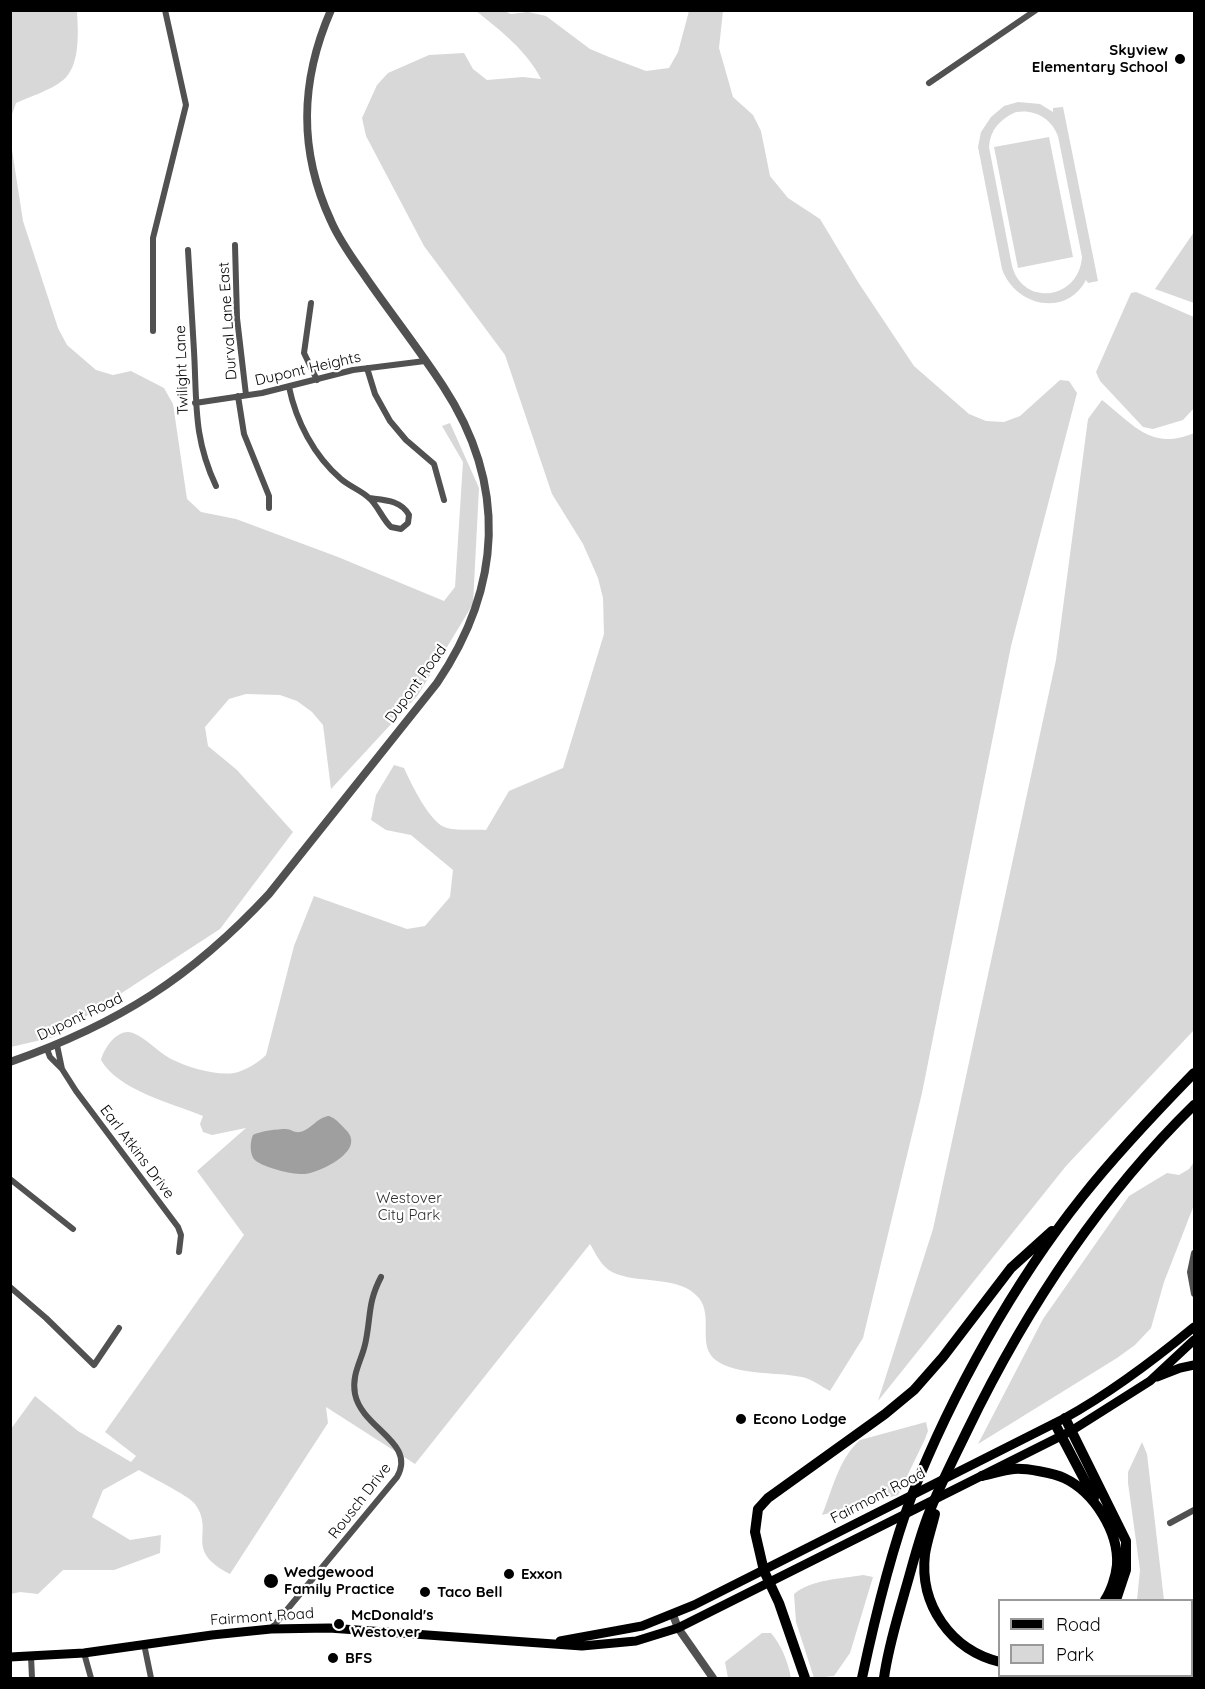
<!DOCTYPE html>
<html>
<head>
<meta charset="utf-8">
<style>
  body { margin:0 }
  #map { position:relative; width:1205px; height:1689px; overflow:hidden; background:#fff; font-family:Quicksand,sans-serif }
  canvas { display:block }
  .frame { position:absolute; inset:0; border:12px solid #000; pointer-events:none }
  .legend { position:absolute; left:998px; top:1599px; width:195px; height:78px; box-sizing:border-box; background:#fff; border:2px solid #999; margin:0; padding:8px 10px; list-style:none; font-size:18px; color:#000 }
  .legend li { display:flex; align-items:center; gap:12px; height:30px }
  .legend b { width:30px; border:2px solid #999 }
</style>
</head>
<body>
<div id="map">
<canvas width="1205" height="1689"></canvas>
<div class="frame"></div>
<ul class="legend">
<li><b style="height:8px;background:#000"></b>Road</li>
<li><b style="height:16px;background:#d8d8d8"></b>Park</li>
</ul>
</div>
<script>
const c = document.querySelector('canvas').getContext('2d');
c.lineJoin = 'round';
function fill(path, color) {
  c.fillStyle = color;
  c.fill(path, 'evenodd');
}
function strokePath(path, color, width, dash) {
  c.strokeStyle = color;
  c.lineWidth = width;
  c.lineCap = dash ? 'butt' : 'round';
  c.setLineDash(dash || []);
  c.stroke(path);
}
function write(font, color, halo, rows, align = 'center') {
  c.font = font + ' Quicksand,sans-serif';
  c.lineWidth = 4.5;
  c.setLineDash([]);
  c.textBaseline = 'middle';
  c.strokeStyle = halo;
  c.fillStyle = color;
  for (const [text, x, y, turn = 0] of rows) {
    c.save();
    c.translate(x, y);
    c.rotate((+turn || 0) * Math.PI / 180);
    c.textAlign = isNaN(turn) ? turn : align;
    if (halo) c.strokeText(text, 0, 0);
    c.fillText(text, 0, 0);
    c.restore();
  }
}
fill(new Path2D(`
  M11,10L77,11C78,31 81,67 62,81C51,90 29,97 16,103L11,117Z
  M476,11H504L511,14L528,12L546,16L590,49L609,57L646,71L669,68L678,52L689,11H723L719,48L733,97L753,115L761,131L770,176L788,198L820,219L858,282L914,366L969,414L986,421L1004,422L1020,416L1060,380L1069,381L1077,393L1011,646L922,1093L863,1338L830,1391C822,1387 812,1379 802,1377C777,1372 737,1375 717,1361C696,1347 714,1317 699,1298C679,1274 638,1285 612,1272C601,1266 596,1254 590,1244L415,1464L326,1407L328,1423L230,1574C182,1549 216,1533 195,1504C188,1495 150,1477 139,1470L103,1490L92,1517L130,1540L161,1535L160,1553L114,1570H63L38,1594L20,1592L11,1594V1429L35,1396L78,1431L131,1462L136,1456L105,1432L244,1235L197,1171L246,1128L212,1135L203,1132L200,1124L203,1116C171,1103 118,1090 101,1060C104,1048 118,1027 133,1033C146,1038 158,1052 171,1059C187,1067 216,1076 234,1073C245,1071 259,1062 266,1055L294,946L314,896L407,929L425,926L450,897L453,870L411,835L386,830L371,820L376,795L394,765L404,768C411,783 430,824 447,828C459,831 474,829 486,830L509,791L563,768L604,634L603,598L598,578L583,544L552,494L505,355L424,246L366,136L362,118L377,85L388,73L429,55L464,53L473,69L487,80L523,77L541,79C527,51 500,30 476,11Z
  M1018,102L1040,104L1053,112V108L1063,107L1098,281L1088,283L1086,280C1066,318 1015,306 1002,269L978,147L981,132L991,117L1004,106ZM1016,112C1035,109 1051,118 1058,136L1082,257C1079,300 1023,307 1012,266L989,147C990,130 1000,119 1016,112Z
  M10,137L23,221L58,328L67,345L96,370L113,375L131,371L164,388L173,404L187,499L201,512L236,519L338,557L444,601L455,587L463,462L442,426L450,423L479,488L473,604L418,695L331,789L323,725L312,712L297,701L280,695L246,694L229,699L205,727L208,746L237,770L293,832L220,929L54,1037L11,1047Z
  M1049,137L1073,257L1018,268L994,147Z
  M1194,232V303L1155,289Z
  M1136,292L1194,317V408L1183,420L1153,429L1143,427L1100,381L1096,372L1131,293Z
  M1102,400C1134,425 1151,451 1194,433V1030L1066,1166L878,1401L933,1229L1056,660L1088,419Z
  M1194,1162V1205L1164,1282L1151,1328L1135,1345L1117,1358L978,1444L1043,1319L1129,1196L1167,1173L1179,1175L1189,1169Z
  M926,1422L928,1431L925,1439L898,1495L822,1515C832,1491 839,1458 860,1440Z
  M1142,1442L1147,1454L1164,1600H1137L1140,1570L1128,1483V1472Z
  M863,1575L873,1577L850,1653L834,1676L814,1678L796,1622L794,1594C812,1579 841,1579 863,1575Z
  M762,1633H771C782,1646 788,1662 791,1678H728L725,1662Z`), '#d8d8d8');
fill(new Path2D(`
  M329,1116C337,1119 341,1125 347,1131C365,1151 321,1172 305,1174C293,1175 266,1168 256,1161C249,1156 250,1141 253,1135C260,1131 278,1129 286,1129C291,1129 294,1133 300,1132C311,1130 317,1117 329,1116Z`), '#9f9f9f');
strokePath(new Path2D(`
  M929,83L1036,10
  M235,245L237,318L246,395
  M188,250C190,284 192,317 194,351C197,403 193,437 216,486
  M311,303L304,353L317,380
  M153,331V238L186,105L165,10
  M367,368L375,394L390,421L406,440L434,464L444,500
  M289,387C296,421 314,456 341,479C349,486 360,490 368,497C378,505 382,519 391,527L401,529L408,523L409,515C401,500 384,500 369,498
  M238,396L244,434L269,496V508
  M195,403L262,393L353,370L425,361
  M57,1045L62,1069
  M47,1049L50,1057L62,1069L76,1091L178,1227L181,1235L179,1252
  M10,1179L73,1229
  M1194,1253L1190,1272L1194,1294
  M10,1287L46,1318L94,1365L119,1328
  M1170,1523L1194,1510
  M271,1629L397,1477C417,1442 362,1429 355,1394C351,1373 363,1359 366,1340C371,1314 368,1302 381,1277
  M144,1644L151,1678
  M84,1653L91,1678
  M31,1656L32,1678`), '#515151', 6);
strokePath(new Path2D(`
  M10,1062C118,1024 191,978 269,894L437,683C502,587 508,485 443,386C419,349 392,315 367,279C354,260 340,242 331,221C298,150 300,81 331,10
  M1192,1609L1194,1605
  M673,1615L678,1628L713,1678
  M1161,1678L1162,1676`), '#515151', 8);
strokePath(new Path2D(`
  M1157,1377L1180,1368L1194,1365
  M560,1641L642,1626L694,1605L1065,1418C1112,1392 1154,1360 1194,1327
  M10,1657L84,1653L212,1635L271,1629L329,1628L582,1646L636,1641L678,1628L1071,1431L1150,1381L1194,1340`), '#000', 9);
strokePath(new Path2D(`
  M1065,1418L1126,1541V1570L1116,1600
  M1055,1424L1094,1498
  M982,1476C992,1474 1003,1470 1014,1469C1025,1468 1054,1473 1064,1478C1094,1492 1119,1532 1117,1565C1116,1576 1111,1591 1105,1600
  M935,1514C932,1527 927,1541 925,1554C919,1605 951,1650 1000,1662
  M805,1678L779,1603L764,1571L755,1532L758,1509L768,1498L885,1414L914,1390L943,1357L1011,1268L1052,1231
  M862,1678C875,1617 890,1554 912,1495C951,1395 1015,1281 1082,1197C1117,1153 1155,1113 1194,1073
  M884,1678C888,1648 897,1620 905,1591C913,1564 919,1538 929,1513C940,1485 954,1458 967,1431C1025,1311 1099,1198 1194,1105
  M1028,1678L1034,1676`), '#000', 10);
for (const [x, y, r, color] of [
  [1180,59,6,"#000"],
  [741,1419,6,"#000"],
  [509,1574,6,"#000"],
  [271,1581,8,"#000"],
  [425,1592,6,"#000"],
  [339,1624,6,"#000"],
  [333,1658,6,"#000"]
]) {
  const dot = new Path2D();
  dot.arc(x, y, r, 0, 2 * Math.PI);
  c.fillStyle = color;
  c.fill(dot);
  strokePath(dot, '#fff', 2);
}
write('bold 15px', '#000', '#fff', [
  ["Skyview",1168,50,"right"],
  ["Elementary School",1168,67,"right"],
  ["Econo Lodge",753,1419],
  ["Wedgewood",284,1572],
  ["Family Practice",284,1589],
  ["Exxon",521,1574],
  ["Taco Bell",437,1592],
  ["McDonald's",351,1615],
  ["Westover",351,1632],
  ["BFS",345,1658]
], 'left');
write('15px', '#000', '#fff', [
  ["Durval Lane East",228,321,-94],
  ["Dupont Heights",308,369,-13],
  ["Twilight Lane",182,370,-92],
  ["Dupont Road",416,684,-54],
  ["Dupont Road",80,1017,-25],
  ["Earl Atkins Drive",137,1152,53],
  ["Fairmont Road",878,1496,-27],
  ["Rousch Drive",360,1501,-52],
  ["Fairmont Road",262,1617,-4]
]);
write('15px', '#2f2f2f', '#fff', [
  ["Westover",409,1198],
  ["City Park",409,1215]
]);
</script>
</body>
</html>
